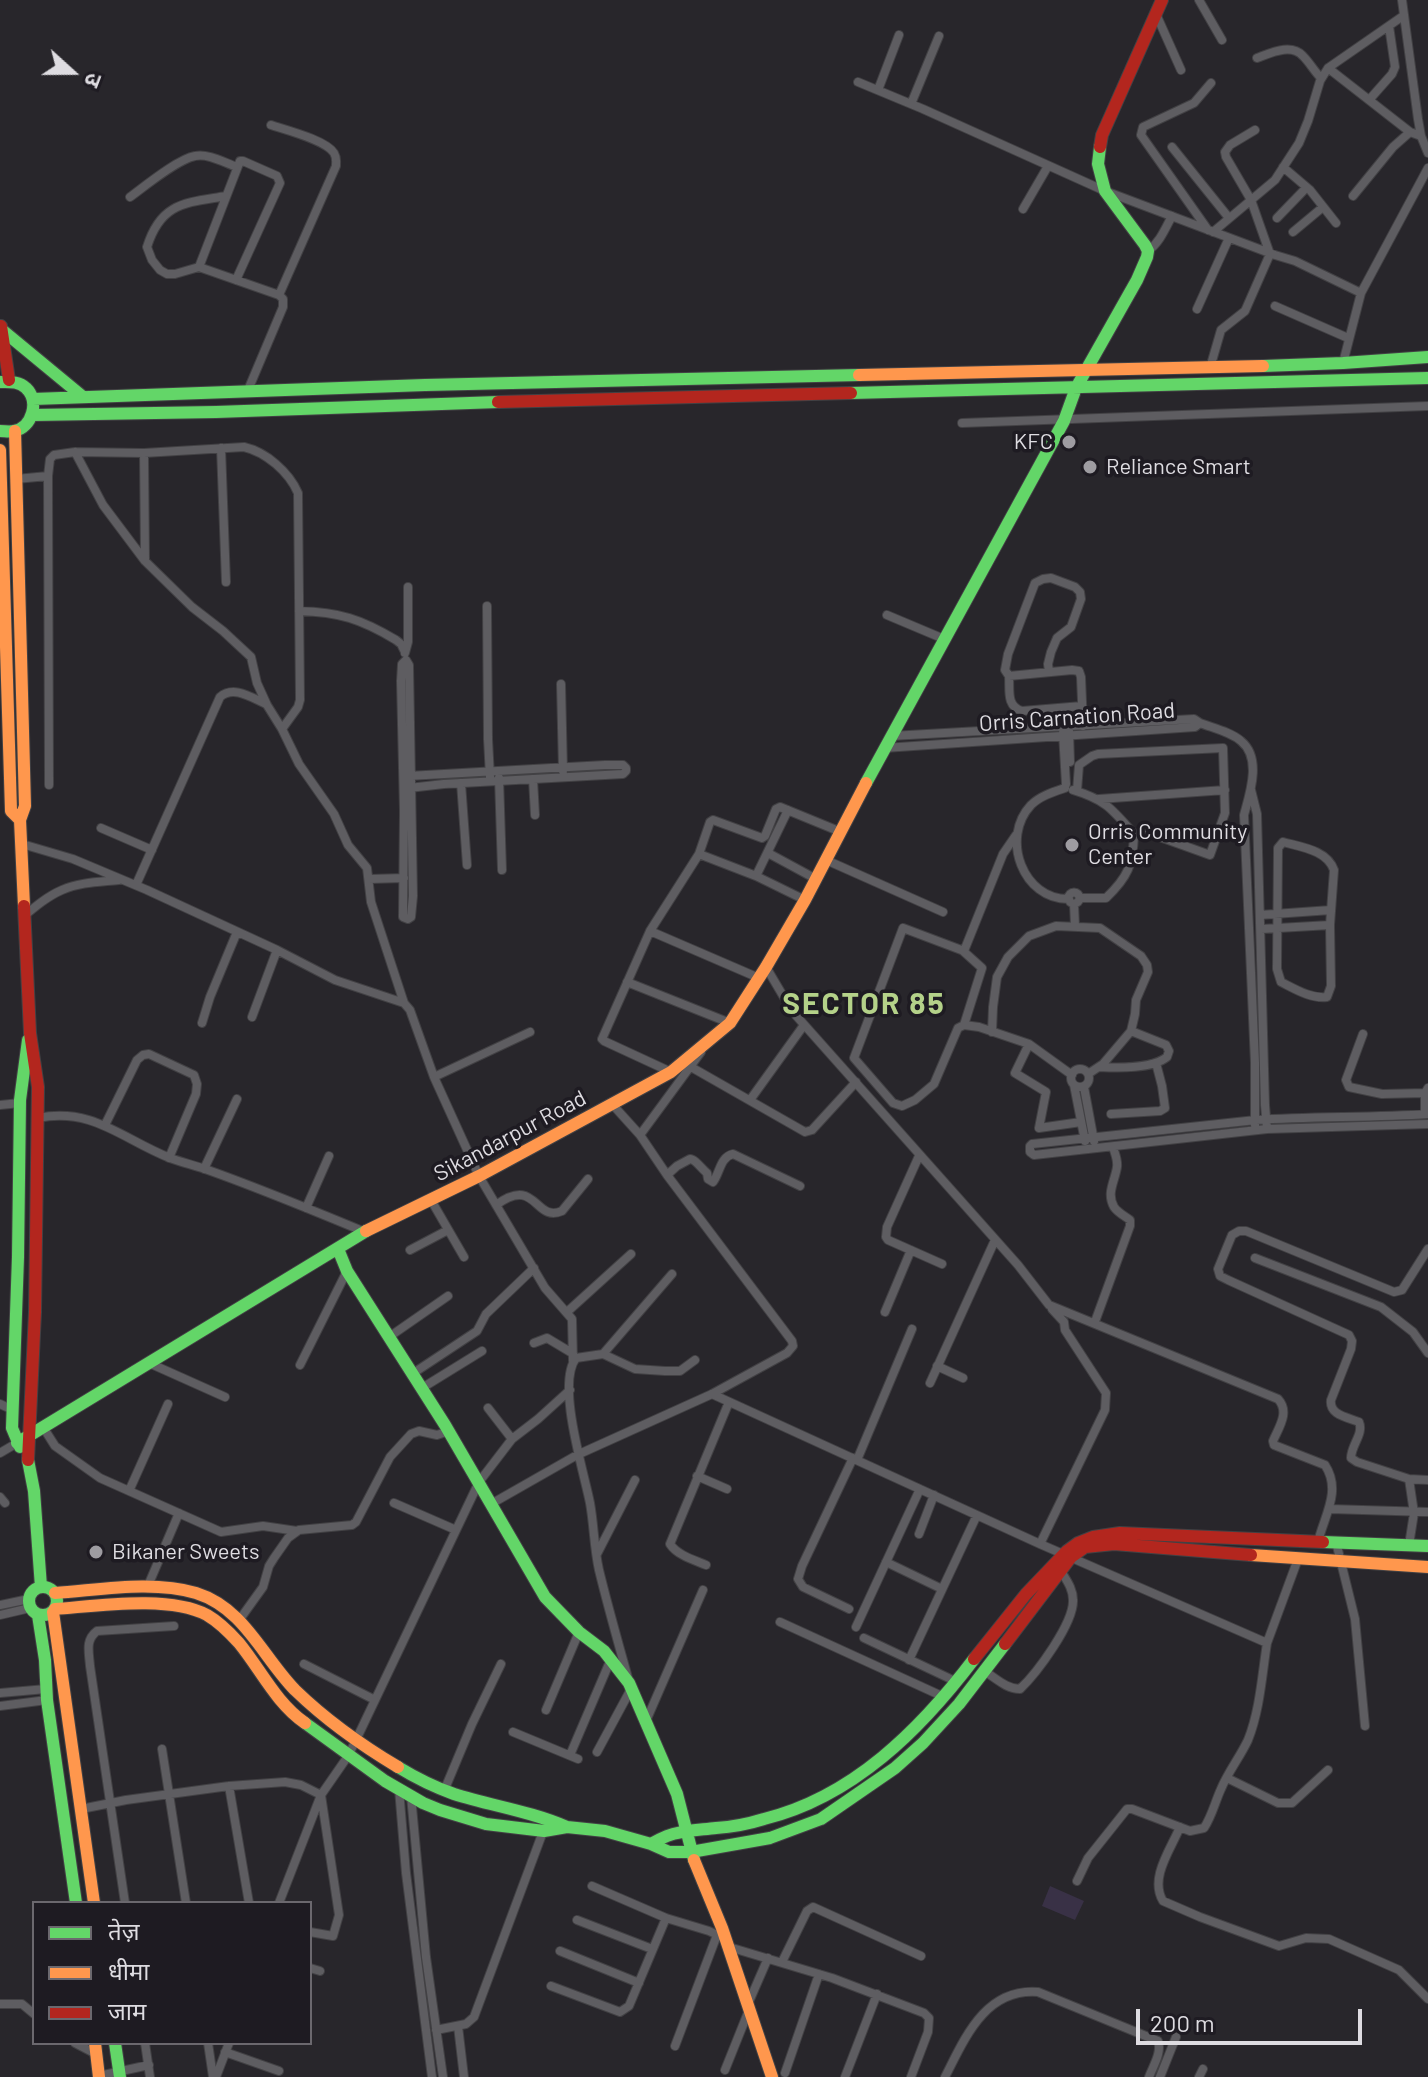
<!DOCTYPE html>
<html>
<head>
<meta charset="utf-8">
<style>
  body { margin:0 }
  #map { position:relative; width:1428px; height:2077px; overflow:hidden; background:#28262b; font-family:Barlow,"Noto Sans Devanagari",sans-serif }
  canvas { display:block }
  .legend { position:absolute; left:32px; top:1901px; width:280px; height:144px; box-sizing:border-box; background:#1e1b22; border:2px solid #6b686e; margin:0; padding:10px 14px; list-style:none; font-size:24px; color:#dedce1 }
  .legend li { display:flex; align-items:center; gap:16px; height:40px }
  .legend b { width:40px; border:2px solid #6b686e }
  .north { position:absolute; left:32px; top:32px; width:80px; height:80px; -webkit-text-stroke:6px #1e1b22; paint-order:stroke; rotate:111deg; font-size:22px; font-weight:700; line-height:32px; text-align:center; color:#dedce1 }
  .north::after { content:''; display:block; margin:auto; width:28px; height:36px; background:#dedce1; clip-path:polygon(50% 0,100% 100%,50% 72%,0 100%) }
  .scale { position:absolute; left:1136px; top:2009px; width:226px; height:36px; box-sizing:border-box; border:4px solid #dedce1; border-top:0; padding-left:10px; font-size:24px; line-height:28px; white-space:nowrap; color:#dedce1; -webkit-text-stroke:6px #1e1b22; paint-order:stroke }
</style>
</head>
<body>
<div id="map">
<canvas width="1428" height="2077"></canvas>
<ul class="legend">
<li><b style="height:10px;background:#63d668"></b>तेज़</li>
<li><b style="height:10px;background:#ff974d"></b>धीमा</li>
<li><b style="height:10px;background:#b3261e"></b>जाम</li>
</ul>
<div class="north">उ</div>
<div class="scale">200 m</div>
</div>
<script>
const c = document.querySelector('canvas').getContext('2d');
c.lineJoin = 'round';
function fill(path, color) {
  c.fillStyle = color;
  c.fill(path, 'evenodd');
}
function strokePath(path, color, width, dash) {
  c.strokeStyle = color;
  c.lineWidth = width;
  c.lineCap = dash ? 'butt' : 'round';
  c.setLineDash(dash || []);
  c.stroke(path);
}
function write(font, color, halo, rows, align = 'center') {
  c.font = font + ' Barlow,sans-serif';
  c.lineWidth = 7;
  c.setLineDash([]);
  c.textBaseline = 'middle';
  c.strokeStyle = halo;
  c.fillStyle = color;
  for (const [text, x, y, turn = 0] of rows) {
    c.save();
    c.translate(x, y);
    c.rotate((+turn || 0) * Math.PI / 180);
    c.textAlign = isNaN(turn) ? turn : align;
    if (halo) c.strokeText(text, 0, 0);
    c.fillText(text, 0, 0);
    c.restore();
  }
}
fill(new Path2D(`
  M1050,1886L1084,1901L1075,1920L1042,1906Z`), '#393146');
const street = new Path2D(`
  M1199,0L1222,40
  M1402,0L1418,119L1421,136L1428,153
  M1156,14L1181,70
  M1257,58C1271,53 1291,43 1303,56C1310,63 1314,71 1321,78
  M1328,68L1410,132L1421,136
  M858,82L923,109L1105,191L1275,255L1295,261L1361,293
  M878,90L899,35
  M1369,100L1392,74L1395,67L1389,26
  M911,104L939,36
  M271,125C286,130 326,140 334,153C337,158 336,160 336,166L279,295
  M1172,147L1229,218
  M1283,167L1310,190L1336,223
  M226,196C186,203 161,202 147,247L152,260L160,270L167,274H175L199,267L279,295L283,299V307L248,390
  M1353,196L1393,147L1410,132
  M130,197C145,186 178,159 195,156C208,153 225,163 237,167
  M1023,209L1048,166
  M1277,218L1306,188
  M1208,230L1141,135L1143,127L1194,103L1211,83
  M1213,232L1275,180L1299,143L1308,121L1320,81L1328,68L1403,16
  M1293,232L1323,207
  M1148,251C1160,242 1165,229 1172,216
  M199,267L240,161H243L277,176L280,183L236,280
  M1275,306L1348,338
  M1197,309L1229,238
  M1343,363L1361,293L1428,168
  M1210,368L1221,330L1245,311L1270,254L1251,200L1226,157L1225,152L1230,145L1255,130
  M962,423L1428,406
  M221,448L226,582
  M75,452L103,505L145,561L192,607L223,631L251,657L257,683L267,705L282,729L299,764L334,814L348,845L367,868L371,902L404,1003
  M144,453L145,560
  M16,479L48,476
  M487,606L488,739L490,777
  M299,611C339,612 361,619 396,640L401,644L405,652
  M887,615L944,639
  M405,653L408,642V587
  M406,660L409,665L413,896L411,917L408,919L403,917L404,811L401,681L402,664Z
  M1049,672L1048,664L1051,652L1057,638L1071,627L1081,599L1080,592L1075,587L1051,578L1043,579L1035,583L1008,654L1005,670L1009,676L1072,670L1079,671L1081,677L1083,726
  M1009,676C1010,691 1006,706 1022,711L1082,706
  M561,684L563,771
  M1200,723C1213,728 1231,732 1241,741C1262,758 1250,793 1244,815L1255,1063V1125
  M1069,731L1070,762
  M1063,733L1066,784
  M884,748L1195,727L1200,723L1194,719L891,736
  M408,776L605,765H623L626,768V771L623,774L444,784L409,788
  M499,778L502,870
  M533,779L535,815
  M461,783L467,865
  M49,785L48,476L50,459L54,455L75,452L144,453L244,447C266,452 289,472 298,493L300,700L298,707L282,729
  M1065,788C1053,792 1040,796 1031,805C1000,838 1023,900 1069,899
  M1073,790C1106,800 1112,809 1134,834
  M1251,790L1257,814L1265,1105L1267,1129L1034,1155L1030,1152V1146L1032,1144L1256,1120C1313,1116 1371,1118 1428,1114
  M1077,791L1079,765L1092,756L1098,754L1223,748L1225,813L1210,855L1146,832L1134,834C1133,865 1128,877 1106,898H1080
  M1099,799L1225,790
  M101,828L152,850
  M1016,835L1003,854L964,951L903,928L854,1058L893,1103L902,1106L915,1100L934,1084L958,1028L964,1025L979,1027L1029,1044L1072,1075
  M1283,842C1301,847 1327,850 1334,870L1330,925L1331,986L1327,997C1311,999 1295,989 1281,982L1277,969L1278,848Z
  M22,844L73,859L147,890L277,950L335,980L404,1003L410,1010L434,1077L479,1176L545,1288L572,1319L573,1361
  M768,853L816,879
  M699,854L756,876L805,900
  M826,860L943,912
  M756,876L788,810
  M369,879L404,878
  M136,885L220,697C234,685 252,698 266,704
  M1068.5 898a5.5 5.5 0 1 1 11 0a5.5 5.5 0 1 1-11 0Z
  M1074,904L1075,926
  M1260,915L1331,910
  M24,916C36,906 48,896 62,890C80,882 100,882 119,880
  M1261,929L1330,925
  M650,931L759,978
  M962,950L982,968L964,1025
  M766,967L792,1011L1018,1265L1049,1305L1278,1399C1290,1412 1279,1427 1273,1441L1274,1445L1325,1465C1342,1491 1324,1516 1318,1542
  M627,982L730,1023
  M252,1017L277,950
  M202,1023L210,997L237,932
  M992,1032L993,1007L997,977L1008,957L1029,936L1056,926L1100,928L1141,956L1147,965L1148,972L1136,1000L1135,1014L1131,1031L1103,1064L1088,1074
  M1363,1034L1346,1080L1349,1087L1382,1094L1425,1093
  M1029,1044L1015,1073L1046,1092L1039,1128L1081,1122
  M691,1067L805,1132L812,1130L856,1082
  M1099,1067C1119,1068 1152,1069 1167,1057L1169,1051L1166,1045L1131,1031
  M1071 1078a9 9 0 1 1 18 0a9 9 0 1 1-18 0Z
  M671,1072L604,1041L602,1039L650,931L699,854L710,822L713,820L762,838L765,836L776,809L780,807L841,832
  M434,1077L530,1032
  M1074,1085L1085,1141
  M1084,1087L1094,1141
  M750,1100L804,1025
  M0,1105L20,1103
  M1111,1114L1160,1111L1165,1108L1162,1086L1156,1063
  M1425,1114V1093L1428,1088
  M38,1118C93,1107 122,1139 170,1158C181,1162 193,1165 205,1169C259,1188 312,1210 365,1232
  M105,1125L137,1060L143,1055L149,1054L194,1075L197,1084L196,1094L169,1158
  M1267,1129L1428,1124
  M640,1135L701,1052
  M919,1156L887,1227L886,1237L888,1240L942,1264
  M204,1169L237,1099
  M667,1175L677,1166L690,1159C695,1159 702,1169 707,1173L708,1179L713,1182C720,1173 720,1157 733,1154L800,1186
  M431,1200L464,1257
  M496,1205C537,1175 534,1223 562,1211L588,1179
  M306,1208L329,1156
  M1428,1249L1402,1290L1394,1292L1246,1231H1239L1232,1235L1218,1269L1220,1276L1228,1280L1349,1335L1352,1341L1351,1349L1331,1400C1329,1415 1347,1417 1359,1422C1364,1434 1351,1445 1351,1458L1357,1462L1409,1479L1428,1480
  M410,1250L448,1230
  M1255,1258L1381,1307L1413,1332L1428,1353
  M567,1312L631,1254
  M885,1312L911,1250
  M1096,1319L1130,1226V1220C1125,1216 1118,1213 1114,1207C1106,1193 1115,1181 1117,1167C1118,1160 1115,1154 1113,1147
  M389,1337L448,1296
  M534,1343L547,1338L572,1353
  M603,1354L672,1274
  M149,1363L225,1397
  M300,1365L347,1271
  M937,1366L963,1378
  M412,1374L477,1331L486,1314L534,1268
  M930,1383L995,1240
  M422,1388L482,1351
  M712,1394L1040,1544L1267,1643C1262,1675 1260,1710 1248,1740C1240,1757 1228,1772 1221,1789C1215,1802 1212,1816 1204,1828L1190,1831L1132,1809H1127L1088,1858L1077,1881
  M0,1404L13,1410
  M488,1408L512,1439
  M43,1427L55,1446L100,1478L221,1532L263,1526L297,1531
  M0,1453L17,1443
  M857,1460L912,1329
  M697,1476L727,1489
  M129,1491L168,1404
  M0,1497L5,1503
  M394,1503L456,1530
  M491,1504L577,1455L712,1394L787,1353L793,1346L792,1341L667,1175L640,1135L612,1104
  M1330,1509L1428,1512
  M919,1534L934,1495
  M1336,1542L1355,1619L1365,1726
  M1040,1544L1105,1410L1106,1393L1065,1330L1064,1322L1052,1309
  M1409,1545L1414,1513L1409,1479
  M597,1554L635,1480
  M886,1562L942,1589
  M706,1565C694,1560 677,1555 670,1544L729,1402
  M147,1588L179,1513
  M0,1605L29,1599
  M849,1609L803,1587L798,1579L802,1566L853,1458
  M0,1615L30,1608
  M240,1619L263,1587L269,1566L274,1558L288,1538L299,1530L352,1525L356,1522L390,1457L411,1434L419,1431L437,1435L449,1431
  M780,1622L944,1697
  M856,1627L920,1489
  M864,1638L957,1682
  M1267,1643L1298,1559
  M909,1660L977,1515
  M304,1664L375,1700
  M984,1671C996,1678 1006,1689 1020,1689C1037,1673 1074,1623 1073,1600C1073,1589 1067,1581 1061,1571
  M628,1678C618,1642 608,1607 599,1570C594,1548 594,1525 590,1503C584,1472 556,1384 576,1358L603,1354L635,1369L665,1371H680L695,1360
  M0,1693L46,1689
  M0,1706L47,1700
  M546,1710L579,1632
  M646,1721L703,1590
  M513,1732L578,1759
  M162,1749L186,1903
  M597,1752L631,1689
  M570,1755L611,1659
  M1227,1778L1278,1803H1292L1328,1770
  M229,1786L249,1903
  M399,1789L406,1873L432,2077
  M444,1791L472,1724L501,1664
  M411,1796L426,1957L443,2077
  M81,1809L126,1800L229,1786L285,1782L301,1785L321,1795L339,1915L333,1936L310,1932
  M1180,1827C1171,1849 1149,1878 1163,1901L1200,1917L1279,1946L1306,1938L1329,1939L1399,1970L1428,1999
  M592,1886L666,1918L709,1931L726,1939
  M125,1903L90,1666C89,1652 85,1640 97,1631L174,1626
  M279,1903L321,1795L348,1756L356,1740L479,1482L512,1439L538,1419L570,1390
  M577,1920L652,1949
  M729,1947L832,1978L924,2013L929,2018L928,2032L911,2077
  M560,1951L639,1983
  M782,1962L807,1911L813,1907L921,1956
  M310,1968L320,1971
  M551,1986L620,2012L629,2006L666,1918
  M0,2004H22L34,2014
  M748,2004L768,1958
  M458,2026L464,2077
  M436,2030L466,2024L474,2017L544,1829
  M75,2043L96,2054
  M145,2043L150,2077
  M208,2043L213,2077
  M675,2046L717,1935
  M225,2052L279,2071
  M725,2070L749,2010
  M785,2073L819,1974
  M99,2076L149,2065
  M216,2077L229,2043
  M845,2077L877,1994
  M945,2077C965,2038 985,1988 1038,1992L1158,2041C1162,2053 1153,2066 1149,2077
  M1160,2077L1176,2037
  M1199,2077L1203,2069`);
const fast = new Path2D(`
  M1,329L82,396
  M1263,366L1343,363L1428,357
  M0,382C9,382 19,381 26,388C40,401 32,428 14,431C9,432 5,431 0,431
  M851,393L1428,378
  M33,399L425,385L859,375
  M33,415L216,412L498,402
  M866,783L1064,421L1076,388L1137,280L1147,257L1148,251L1145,245L1105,191L1098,164L1100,147
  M338,1249L347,1271L445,1425L545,1597L579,1632L604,1651L629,1683L677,1794L694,1860
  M17,1443L366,1231
  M20,1447L12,1428L18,1257L20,1100L28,1040
  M28,1460L34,1491L41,1587
  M1323,1542L1428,1546
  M29 1601a14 14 0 1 1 28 0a14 14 0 1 1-28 0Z
  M38,1615L45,1660L47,1700L76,1903
  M305,1723L385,1781L423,1803L440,1810L486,1824L544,1831L567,1827L605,1831L651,1844L669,1852H691L770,1838L821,1819L895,1768L923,1743L959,1704L1005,1644
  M398,1767C416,1778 434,1787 454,1794C492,1806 530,1811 567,1827
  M651,1844C656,1841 662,1838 667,1836C682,1830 700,1830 716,1828C732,1827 748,1824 764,1819C853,1797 920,1730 974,1659
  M115,2043L120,2077`);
const slow = new Path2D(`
  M859,375L1263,366
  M15,431L25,806L20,820L24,906
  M0,450L11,811L20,820
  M366,1231L479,1176L671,1072L730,1023L766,967L805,900L866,783
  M1251,1555L1428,1567
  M55,1593C100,1590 152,1580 196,1593C244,1608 262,1656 295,1690C326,1720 361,1745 398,1767
  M55,1609C97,1606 169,1595 207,1615C219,1622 230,1633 239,1643C261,1670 276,1703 305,1723
  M53,1612L94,1903
  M694,1860L722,1928L772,2077
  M95,2043L99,2077`);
const jam = new Path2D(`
  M1100,147L1102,135L1162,0
  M1,326L9,380
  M498,402L851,393
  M24,906L30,1033L38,1087L35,1312L28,1460
  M1005,1644L1071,1557L1085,1547L1114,1544L1251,1555
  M974,1659L1026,1594L1067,1551L1078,1543L1093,1537L1120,1533L1323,1542`);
strokePath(street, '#424144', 10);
strokePath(fast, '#424144', 14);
strokePath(slow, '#424144', 14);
strokePath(jam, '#424144', 14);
strokePath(street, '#5e5d61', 8);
strokePath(fast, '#63d668', 12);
strokePath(slow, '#ff974d', 12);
strokePath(jam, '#b3261e', 12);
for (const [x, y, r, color] of [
  [1069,442,8,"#9e9ca1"],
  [1090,467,8,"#9e9ca1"],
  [1072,845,8,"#9e9ca1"],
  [96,1552,8,"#9e9ca1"]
]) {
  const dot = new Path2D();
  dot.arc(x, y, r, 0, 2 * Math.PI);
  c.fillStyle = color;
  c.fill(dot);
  strokePath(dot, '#1e1b22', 3);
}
write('22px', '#dedce1', '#1e1b22', [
  ["KFC",1053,442,"right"],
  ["Reliance Smart",1106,467],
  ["Orris Community",1088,832],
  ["Center",1088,857],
  ["Bikaner Sweets",112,1552]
], 'left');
write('22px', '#dedce1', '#1e1b22', [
  ["Orris Carnation Road",1077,717,-4],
  ["Sikandarpur Road",510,1136,-28]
]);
c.letterSpacing = '2px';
write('bold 30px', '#b4d189', '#1e1b22', [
  ["SECTOR 85",864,1004]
]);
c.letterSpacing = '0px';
</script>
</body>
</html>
